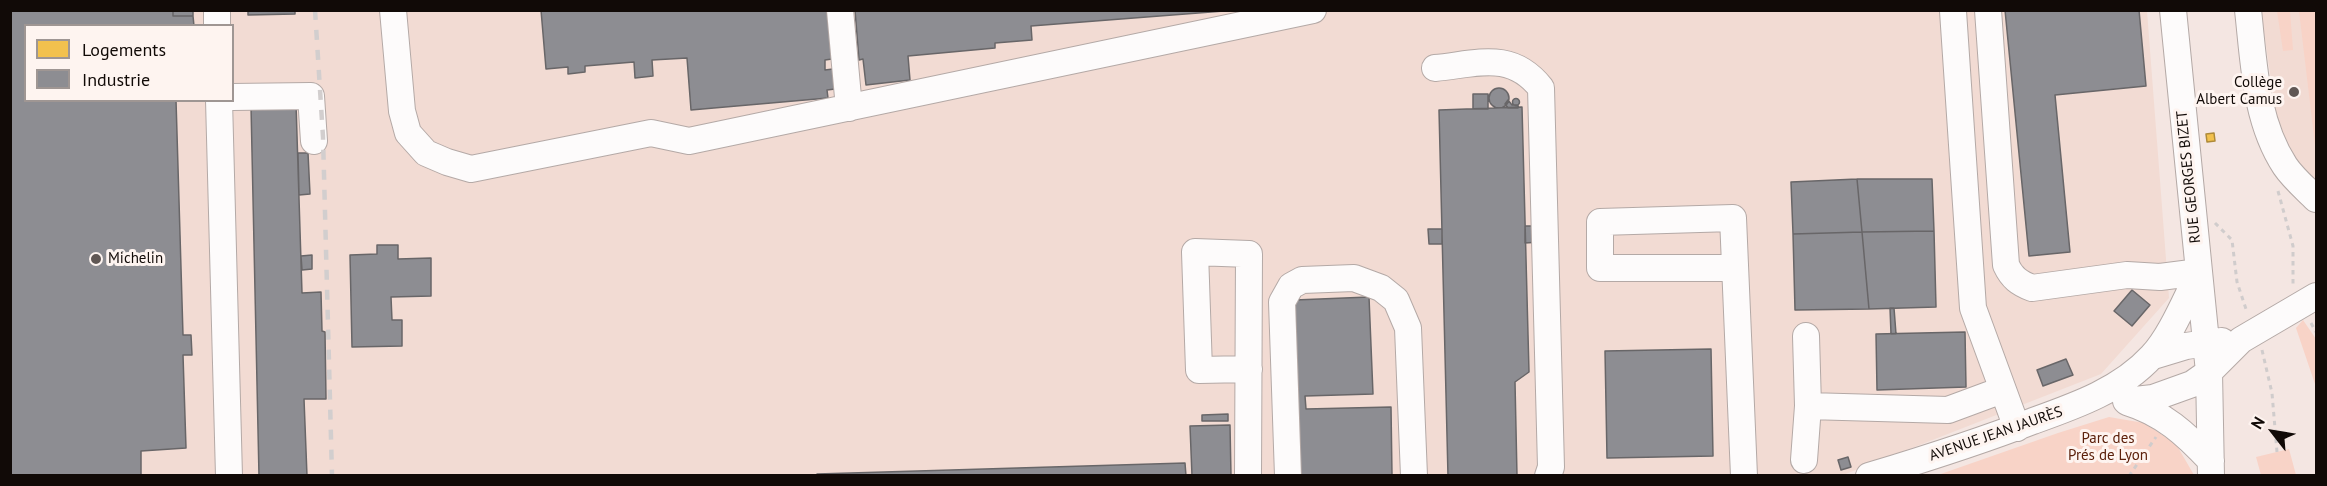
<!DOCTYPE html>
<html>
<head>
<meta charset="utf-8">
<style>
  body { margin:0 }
  #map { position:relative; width:2327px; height:486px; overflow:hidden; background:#f4e6e2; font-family:"PT Sans",sans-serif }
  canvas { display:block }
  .frame { position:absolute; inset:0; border:12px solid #110a07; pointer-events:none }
  .legend { position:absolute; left:24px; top:24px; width:210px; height:78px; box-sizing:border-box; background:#fef4f0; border:2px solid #9f9693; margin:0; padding:8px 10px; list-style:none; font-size:18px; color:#110a07 }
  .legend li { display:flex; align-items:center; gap:12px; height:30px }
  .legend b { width:30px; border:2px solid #9f9693 }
  .north { position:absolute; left:2243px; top:402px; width:60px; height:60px; -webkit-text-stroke:4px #fef4f0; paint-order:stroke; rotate:301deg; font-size:16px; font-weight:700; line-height:24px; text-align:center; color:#110a07 }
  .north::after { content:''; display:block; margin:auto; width:21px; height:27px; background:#110a07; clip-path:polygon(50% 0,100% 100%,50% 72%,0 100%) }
</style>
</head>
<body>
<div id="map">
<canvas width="2327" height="486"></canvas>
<div class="frame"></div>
<ul class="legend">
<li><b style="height:16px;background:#f2c14e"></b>Logements</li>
<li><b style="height:16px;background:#8d8d92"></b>Industrie</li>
</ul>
<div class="north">N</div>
</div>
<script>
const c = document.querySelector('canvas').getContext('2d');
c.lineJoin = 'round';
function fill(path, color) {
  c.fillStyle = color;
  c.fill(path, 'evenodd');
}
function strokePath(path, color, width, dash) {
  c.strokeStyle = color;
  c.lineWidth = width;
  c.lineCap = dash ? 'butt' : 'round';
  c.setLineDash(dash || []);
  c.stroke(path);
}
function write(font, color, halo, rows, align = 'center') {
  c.font = font + ' "PT Sans",sans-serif';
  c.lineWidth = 6;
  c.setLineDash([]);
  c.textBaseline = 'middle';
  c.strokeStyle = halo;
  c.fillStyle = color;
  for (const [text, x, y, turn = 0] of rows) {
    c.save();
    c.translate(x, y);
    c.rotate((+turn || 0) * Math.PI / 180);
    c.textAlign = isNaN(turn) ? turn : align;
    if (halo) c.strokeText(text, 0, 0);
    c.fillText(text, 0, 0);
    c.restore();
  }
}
fill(new Path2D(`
  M10,11H2147L2169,298L2101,374L1843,475H11ZM26,26H232V100H26Z
  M2261,11H2316V182L2308,175L2287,147L2276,115Z`), '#f2dbd3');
fill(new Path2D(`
  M2277,11H2290L2293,50L2283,51Z
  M2299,11H2316V145H2315Z
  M2303,320L2316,339V387L2296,328Z
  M2109,417L2144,423L2176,444L2194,475L1935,476L2058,433Z
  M2289,449L2296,475H2261L2256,457Z`), '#f8d3c7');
const homes = new Path2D(`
  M2214,133L2215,141L2207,142L2206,134Z`);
fill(homes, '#f2c14e');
strokePath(homes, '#ae8a39', 1.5);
const industry = new Path2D(`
  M10,10H173V16H193L194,26H26V100H176L183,335H191L192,355H183L186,448L141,451V476H10Z
  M173,10H193V16H173Z
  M248,10H295V14L248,15Z
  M541,10H827L832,59L825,60V70L833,69L835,89L827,90L828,98L691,110L687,58L652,60L653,76L635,78L634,62L585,66V72L568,74V67L546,69Z
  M855,10H1224V11L1031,26L1032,40L995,43V48L908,56L910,80L866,85L863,59L859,60Z
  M2005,10H2139L2146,86L2055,95L2070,252L2029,256Z
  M1489 98a10 10 0 1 1 20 0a10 10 0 1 1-20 0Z
  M1473,94H1488V109H1473Z
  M1512.5 102a3.5 3.5 0 1 1 7 0a3.5 3.5 0 1 1-7 0Z
  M1508,100L1512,105H1518V108H1508L1505,104Z
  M296,104L302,293L321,292L322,331L325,332L326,399H304L307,476H259L251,106Z
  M1522,107L1529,372L1515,382L1517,476H1448L1439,110Z
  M298,153H308L310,194L299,195Z
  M1857,179H1932L1934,231L1862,232Z
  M1857,179L1862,232L1793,234L1791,182Z
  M1525,226H1540V242L1525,243Z
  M1428,229H1442V244H1429Z
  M1934,231L1936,307L1869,309L1862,232Z
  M1862,232L1869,309L1795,310L1793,234Z
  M377,245H398V259L431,258V296L391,297L392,320H402V346L352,347L350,255L377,254Z
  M312,255V269L302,270L301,256Z
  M2132,290L2150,305L2132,326L2114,311Z
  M1369,297L1373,394L1305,396L1306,409L1391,407L1392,475H1394L1299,476L1295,300Z
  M1890,308H1894L1896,334H1891Z
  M1965,332L1966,387L1877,390L1876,334Z
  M1711,349L1713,456L1607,458L1605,351Z
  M2066,359L2073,375L2043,386L2037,370Z
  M1228,414V421H1202V415Z
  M1230,425L1231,476H1192L1190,426Z
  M1848,457L1851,467L1841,470L1838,460Z
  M1185,463L1186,476H817V474Z`);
fill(industry, '#8d8d92');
strokePath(industry, '#686668', 1.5);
const minor = new Path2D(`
  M217,10V26
  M393,10L402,111L408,133L426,153L447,162L471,169L651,133L689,141L1313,10
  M840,10L849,108
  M1988,10L2006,265C2012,278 2019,283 2032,288L2127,275L2160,277L2199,272
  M2173,10L2209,372L2211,476
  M2248,10C2254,63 2255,120 2285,166C2293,178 2306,189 2316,199
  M1953,11L1973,308L2017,428
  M1435,68C1477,64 1511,50 1541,88L1551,467L1548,476
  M232,97L311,96L314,141
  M219,100L229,476
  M1735,268H1600V222L1733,218L1744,476
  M1806,336L1808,406L1948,410L2002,390
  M2153,356L2186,346L2222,341
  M2126,401L2153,398L2192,384L2209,372L2241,340L2316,296
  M2127,402C2163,413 2186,434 2211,461
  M1804,460L1808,406
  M1248,476L1249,254L1195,252L1199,370L1249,369
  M1288,476L1282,302L1291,286L1302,280L1354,278L1381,288L1396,300L1408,328L1414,476
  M1869,476C1925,459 1979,442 2033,421C2075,406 2121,390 2152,356C2171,336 2186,298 2199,273`);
strokePath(minor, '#b4a9a6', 28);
strokePath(new Path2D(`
  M2278,191L2293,246V285
  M2215,223L2232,240L2237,282L2247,312
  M2311,323L2316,332
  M2262,350L2272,393L2277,452
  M2129,476L2156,437`), '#d0cccc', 3, [4.5, 4.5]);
strokePath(minor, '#fdfbfb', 26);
strokePath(new Path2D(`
  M315,10L323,137L332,476`), '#d2cece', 4.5, [10, 10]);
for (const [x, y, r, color] of [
  [2294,92,6,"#605754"],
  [96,259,6,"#605754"]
]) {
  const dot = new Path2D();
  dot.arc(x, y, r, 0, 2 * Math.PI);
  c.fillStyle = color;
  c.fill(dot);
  strokePath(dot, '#fef4f0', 2);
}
write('15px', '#110a07', '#fef4f0', [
  ["Collège",2282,83],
  ["Albert Camus",2282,100],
  ["Michelin",108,259,"left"]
], 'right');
write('15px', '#110a07', '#fef4f0', [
  ["RUE GEORGES BIZET",2189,177,-96],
  ["AVENUE JEAN JAURÈS",1996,434,-19]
]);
write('15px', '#5c200b', '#fef4f0', [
  ["Parc des",2108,439],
  ["Prés de Lyon",2108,456]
]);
</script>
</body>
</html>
